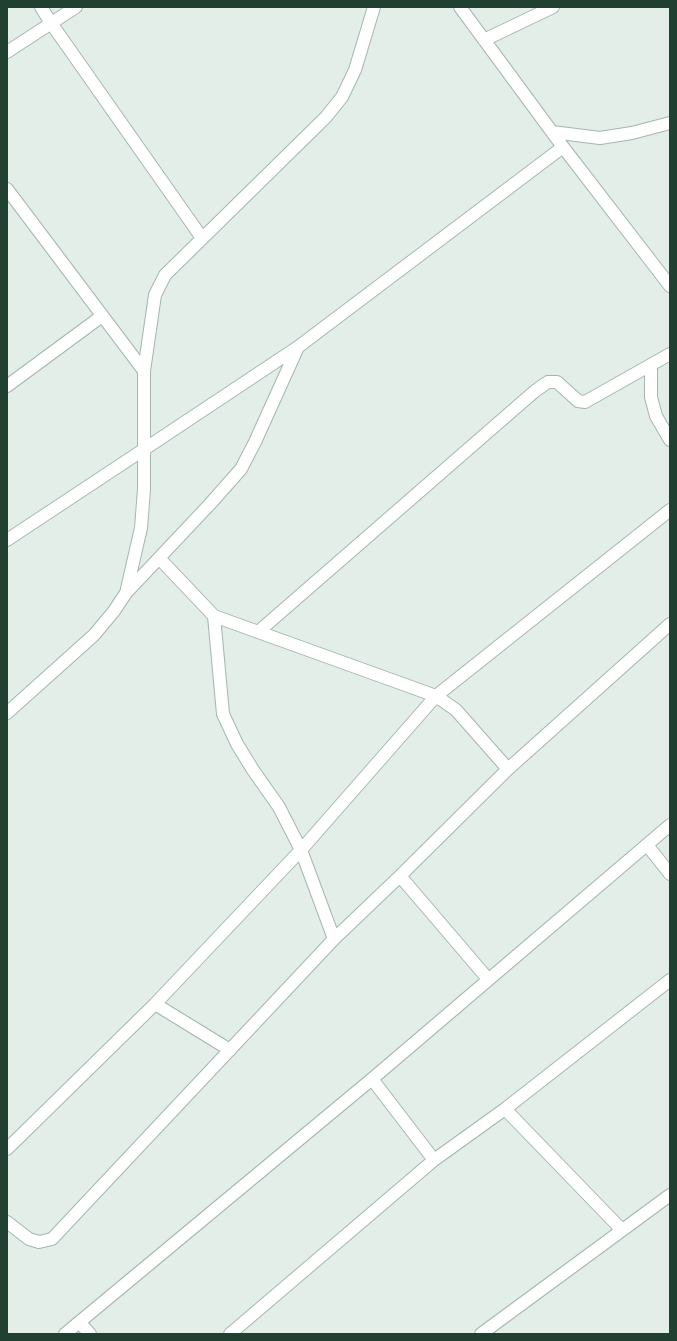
<!DOCTYPE html>
<html>
<head>
<meta charset="utf-8">
<style>
  body { margin:0 }
  #map { position:relative; width:677px; height:1341px; overflow:hidden; background:#e2eee7; font-family:"DejaVu Sans",sans-serif }
  canvas { display:block }
  .frame { position:absolute; inset:0; border:8px solid #204132; pointer-events:none }
</style>
</head>
<body>
<div id="map">
<canvas width="677" height="1341"></canvas>
<div class="frame"></div>
</div>
<script>
const c = document.querySelector('canvas').getContext('2d');
c.lineJoin = 'round';
function strokePath(path, color, width, dash) {
  c.strokeStyle = color;
  c.lineWidth = width;
  c.lineCap = dash ? 'butt' : 'round';
  c.setLineDash(dash || []);
  c.stroke(path);
}
const minor = new Path2D(`
  M41,7L51,23L202,238
  M460,7L563,147L670,286
  M484,40L553,7
  M7,52L76,7
  M552,132L600,138L632,133L670,123
  M7,189L144,371
  M651,365V397L656,416L670,440
  M7,386L102,316
  M7,540L143,450L298,347L563,147
  M159,558L214,616L436,696L456,710L508,769
  M126,593L141,528L144,489V371L155,295L165,275L326,117L342,97L355,70L374,7
  M214,616L223,714L237,744L253,770L279,807L301,850L334,939
  M258,632L535,391L548,382H557L578,401L585,402L670,354
  M7,713L94,635L114,611L126,593L210,504L241,469L255,442L298,347
  M647,845L670,874
  M400,876L488,979
  M155,1004L230,1050
  M372,1079L434,1160
  M505,1109L622,1230
  M7,1149L155,1004L301,850L436,696L670,510
  M7,1222L29,1239L39,1242L52,1239L334,939L400,876L508,769L670,624
  M80,1323L90,1334
  M65,1334L372,1079L670,825
  M230,1334L434,1160L505,1109L670,980
  M481,1334L670,1195`);
strokePath(minor, '#a4b7ad', 14);
strokePath(minor, '#fff', 12);
</script>
</body>
</html>
